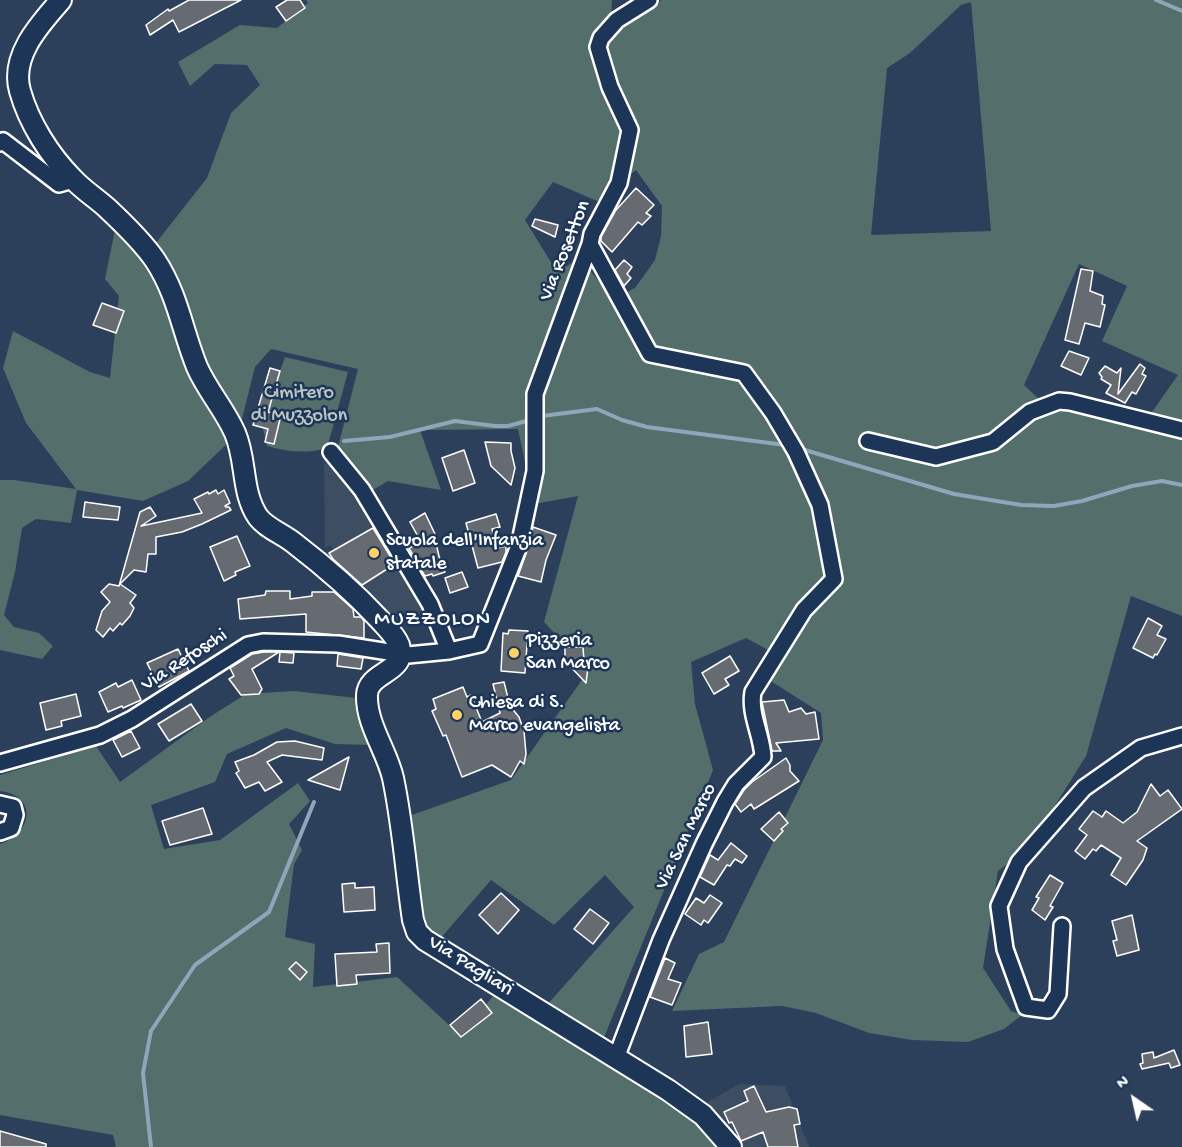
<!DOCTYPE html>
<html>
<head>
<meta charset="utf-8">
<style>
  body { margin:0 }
  #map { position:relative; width:1182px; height:1147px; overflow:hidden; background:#2c405c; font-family:"Gochi Hand",sans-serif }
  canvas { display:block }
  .north { position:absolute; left:1104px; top:1069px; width:60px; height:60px; -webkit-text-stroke:4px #1d3557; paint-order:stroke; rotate:326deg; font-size:16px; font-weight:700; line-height:24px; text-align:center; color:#fff }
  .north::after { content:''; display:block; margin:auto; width:21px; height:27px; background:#fff; clip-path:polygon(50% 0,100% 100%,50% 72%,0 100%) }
</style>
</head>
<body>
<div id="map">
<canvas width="1182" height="1147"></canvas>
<div class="north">N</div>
</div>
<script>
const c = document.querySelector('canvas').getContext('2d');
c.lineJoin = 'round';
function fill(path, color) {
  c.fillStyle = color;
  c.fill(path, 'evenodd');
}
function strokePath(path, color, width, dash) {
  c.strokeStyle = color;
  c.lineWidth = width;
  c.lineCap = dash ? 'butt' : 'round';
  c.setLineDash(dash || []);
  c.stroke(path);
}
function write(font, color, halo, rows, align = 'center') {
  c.font = font + ' "Gochi Hand",sans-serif';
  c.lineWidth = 5;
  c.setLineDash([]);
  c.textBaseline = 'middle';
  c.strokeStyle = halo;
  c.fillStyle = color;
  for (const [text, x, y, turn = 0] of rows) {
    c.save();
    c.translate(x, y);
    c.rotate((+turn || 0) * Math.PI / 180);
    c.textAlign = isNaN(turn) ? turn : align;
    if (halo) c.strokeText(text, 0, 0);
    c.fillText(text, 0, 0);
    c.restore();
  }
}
fill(new Path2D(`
  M324,463L339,471L376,527L424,608L422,615L416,620L398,627L325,557L334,550L330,545L325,549Z
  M739,1084L785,1086L809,1147H738L706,1103Z`), '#3d4d62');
fill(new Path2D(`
  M306,0H612L611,20L629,18L658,4L661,0H1182V616L1131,596L1086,756L1028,849L998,871L983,968L1011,1011L1022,1015L1004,1029L968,1042L912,1040L869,1033L816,1013L782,1006L672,1011L699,954L724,942L823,740L821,713L766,678L779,656L746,638L691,662L695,704L713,770L603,1040L546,1006L634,907L605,875L554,925L491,880L439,940L427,928L417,913L409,816L511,780L589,670L544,622L578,496L534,504L518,429L420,430L441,490L388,481L371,491L338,447L358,369L271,349L255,367L239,431L208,375L152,248L207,178L231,113L260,85L247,65L215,64L190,86L178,62L240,25L277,28L308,3ZM971,2L991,231L871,235L887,68L910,53L961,5ZM636,170L662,206L661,236L655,260L635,288L613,299L580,258L557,272L525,220L553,182L597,201ZM1079,264L1127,286L1102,341L1178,375L1145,422L1070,402L1039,399L1024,385Z
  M116,225L147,261L231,440L188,481L143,501L77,490L71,523L36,519L22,528L15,572L4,615L14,627L39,633L53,646L42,659L0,650V480H14L76,489L26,423L3,368L13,331L90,372L110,378L119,296L105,279Z
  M285,357L348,372L327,448C306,454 288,452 267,446L263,428L253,425L270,368L280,371Z
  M294,691L356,698L358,717L369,745L335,744L286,728L227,754L215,782L151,805L164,849L220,840L298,783L310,801L289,824L302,850L294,864L285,937L315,944L313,987L397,977L461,1036L493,996L665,1099C687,1114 701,1125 716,1147H116L113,1135L0,1115V844C34,833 37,795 0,791V775L96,746L120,782L211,716L246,694Z`), '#546e6b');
strokePath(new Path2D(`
  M1156,0L1182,11
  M542,416L597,409L622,420L647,427L785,445
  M344,441L390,437L455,421L495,426H508L530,420
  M798,448L954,494L1021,505L1054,506L1082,501L1132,486L1162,481L1182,485
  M151,1147L143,1073L151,1031L195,965L269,912L314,802`), '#8fa6ba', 4);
const building = new Path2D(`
  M189,0H241L179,32L173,20L150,35L146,25L168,9L169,11Z
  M287,0H300L305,8L286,21L276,7Z
  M636,188L654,205L646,213L651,216L642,225L638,222L612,252L601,241V237L616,210Z
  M535,219L558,225L555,237L532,226Z
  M624,260L632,267L627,274L631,278L624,286L615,270Z
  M1081,269L1093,271L1090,291L1103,296L1102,304L1105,305L1100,327L1085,323L1079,344L1065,340Z
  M102,303L124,311L116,333L93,325Z
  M1069,351L1089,358L1081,375L1061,366Z
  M1140,364L1145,368L1142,374L1146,376L1136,394L1132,392L1125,403L1106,393L1111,385L1101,379L1102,377L1099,373L1105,366L1117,373L1121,368L1118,394Z
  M270,368L280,371L268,412L281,415L274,444L265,442L268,429L253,425Z
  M485,442L511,443V451L515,468L511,485L491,466Z
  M464,450L475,483L453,491L442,458Z
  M216,490L218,494L224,490L230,503L225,506L226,507H229L231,510L202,524L182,532L156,537V554H148L146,572L134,570L120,584L136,595L130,603L134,608L130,616L122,625L120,623L113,631L110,628L103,637L96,630L102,611L110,602L101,592L109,584L119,586L140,512L150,507L156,516L141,526L202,513L194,499L208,492L209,494Z
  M85,502L120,507L118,520L83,517Z
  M425,513L435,534V539L439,556L445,572L433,576L432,574L425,576L409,548L421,542L410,522Z
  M496,514L500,527L492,529L498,548L506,546V552L502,562L478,568L466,523Z
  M533,527L556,535L546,560L541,582L518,576L528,548Z
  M373,528L395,564L362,585L333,559L329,553Z
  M237,536L250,566L235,572L236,575L224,581L210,547Z
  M462,572L468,587L450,593L445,578Z
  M266,591H290V599L312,596V592H334L353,609L354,617H361L364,621V638L306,632V614L240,619L238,599L265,595Z
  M1148,618L1162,626L1157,635L1166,639L1157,655L1155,654L1153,658L1133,648Z
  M509,630L528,631L525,673L501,671L503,633L508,634Z
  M565,647H583L584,661L589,660L586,683L565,661Z
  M178,649L189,671L159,687L147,663Z
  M264,652H279L252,669L262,689L259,694L241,695L229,679L234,676L230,668L252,654Z
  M280,652L294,653L293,663L279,662Z
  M338,654L363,658L361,669L337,666Z
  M730,656L739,671L725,679L729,685L714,694L702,673Z
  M132,680L141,700L123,708L122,706L108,712L99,692L116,683L118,687Z
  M504,682L510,706L519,717L524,731L526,754L524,764L520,761L511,777L492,765L462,777L446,735L443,736L432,711L436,709L433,699L463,687L467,697L471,695L482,722L500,713L493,684Z
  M76,694L81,716L61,721L62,726L46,730L40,703Z
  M784,700L789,712L801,708L806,714L815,712L819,739L776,743L781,751H772L762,702Z
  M191,704L202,721L169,741L158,724Z
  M131,731L140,748L122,757L113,740Z
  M295,741L324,748L322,760L282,755L267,762L282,782L265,791L259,782L245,788L236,773L239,771L235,762L254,755L277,742Z
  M349,757L340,790L308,780Z
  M786,758L790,765V771L799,781L754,809L751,804L741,812L735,804L744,790L752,782Z
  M1151,784L1160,796L1168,790L1182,809L1137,841L1147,848L1143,860L1126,885L1111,875L1121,858L1101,845L1096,851L1093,849L1085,859L1075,851L1087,835L1079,829L1093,811L1102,817L1106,811L1123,823L1137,812Z
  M203,808L212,834L170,845L162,821Z
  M779,812L788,823L781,829L783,831L774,841L761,829Z
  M731,843L747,856L742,863L735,859L730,866L727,865L714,885L700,877L710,855L718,860Z
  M1050,875L1063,883L1050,906L1053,907L1045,920L1032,910L1039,898L1036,897Z
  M355,883V888L374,887L375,910L344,912L342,884Z
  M501,893L519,910L498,934L479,915Z
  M710,895L722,903L708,923L704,920L701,925L685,914L696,898L704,903Z
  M590,909L609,923L593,944L574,929Z
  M1132,915L1139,950L1117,956L1113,941L1117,940L1112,921Z
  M389,943L390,973L356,975L357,984L337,986L335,954L377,952L376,944Z
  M665,958L675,963L668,979L681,983L672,1005L650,997Z
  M296,962L307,972L300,980L289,969Z
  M481,999L492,1013L461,1037L450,1025Z
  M708,1022L712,1054L686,1057L684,1026Z
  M1174,1050L1180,1065L1171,1068L1169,1063L1142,1069L1140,1064L1143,1063L1142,1054L1153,1052L1154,1058Z
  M754,1086L766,1112L789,1107L797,1109L800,1124L794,1125L798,1147H768L763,1132L741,1141L732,1122L729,1123L724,1112L748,1101L744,1091Z
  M0,1131L46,1144V1147H0Z`);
fill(building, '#666a71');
strokePath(building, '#fff', 1.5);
const street = new Path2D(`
  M0,143L3,141L59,184L73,180
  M590,244L650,354L744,373L773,413L796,452L820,505L834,579L804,610L753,692C749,714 762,735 763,757L736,784L725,802L704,844L661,940L616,1058
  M868,441L936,457L993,442L1030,412L1059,401L1070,402L1182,430
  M331,452L362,490L430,604L449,651
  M0,763L100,735L132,719L248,645L263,642L338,644L408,655L449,651L480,644L519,546L535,471V394L590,244L592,234L619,183L630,130L610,87L598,47L601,38L617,20L649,0
  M0,804L13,807L15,815L11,828L0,832
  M1062,926L1058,994L1048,1010L1026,1007L1005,949L999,906L1019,862L1084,788L1141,748L1182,736`);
const secondary = new Path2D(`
  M61,0C40,24 10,56 20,91C29,123 50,156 73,179C83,190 96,198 107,208C123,223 142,241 155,260C178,295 182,330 197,367C207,390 225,410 235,433C247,461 241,492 258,517C266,528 283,534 294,543C324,566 353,591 379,619C386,627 395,635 399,645C408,673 368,671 367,695C366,724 387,751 393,778C403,825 406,873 413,920L417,932L425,940L668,1090L703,1115L731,1147`);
strokePath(street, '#fff', 20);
strokePath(secondary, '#fff', 24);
strokePath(street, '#1d3557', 15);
strokePath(secondary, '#1d3557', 20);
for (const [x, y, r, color] of [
  [374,553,6,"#ffd166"],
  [514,653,6,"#ffd166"],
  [457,715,6,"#ffd166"]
]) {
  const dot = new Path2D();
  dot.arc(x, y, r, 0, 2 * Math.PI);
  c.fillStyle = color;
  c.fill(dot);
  strokePath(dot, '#1d3557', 2);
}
write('20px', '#fff', '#1d3557', [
  ["Via Rosetton",566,251,-68],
  ["Via Refoschi",185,661,-33],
  ["Via San Marco",687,837,-64],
  ["Via Pagliari",470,967,32]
]);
write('20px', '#bbc5c4', '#1d3557', [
  ["Cimitero",299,394],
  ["di Muzzolon",299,417]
]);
write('20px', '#fff', '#1d3557', [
  ["Scuola dell'Infanzia",386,542],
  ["statale",386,565],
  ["Pizzeria",526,642],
  ["San Marco",526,665],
  ["Chiesa di S.",469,704],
  ["Marco evangelista",469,727]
], 'left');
c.letterSpacing = '1.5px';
write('22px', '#fff', '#1d3557', [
  ["MUZZOLON",433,621]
]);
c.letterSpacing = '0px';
</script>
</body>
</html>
